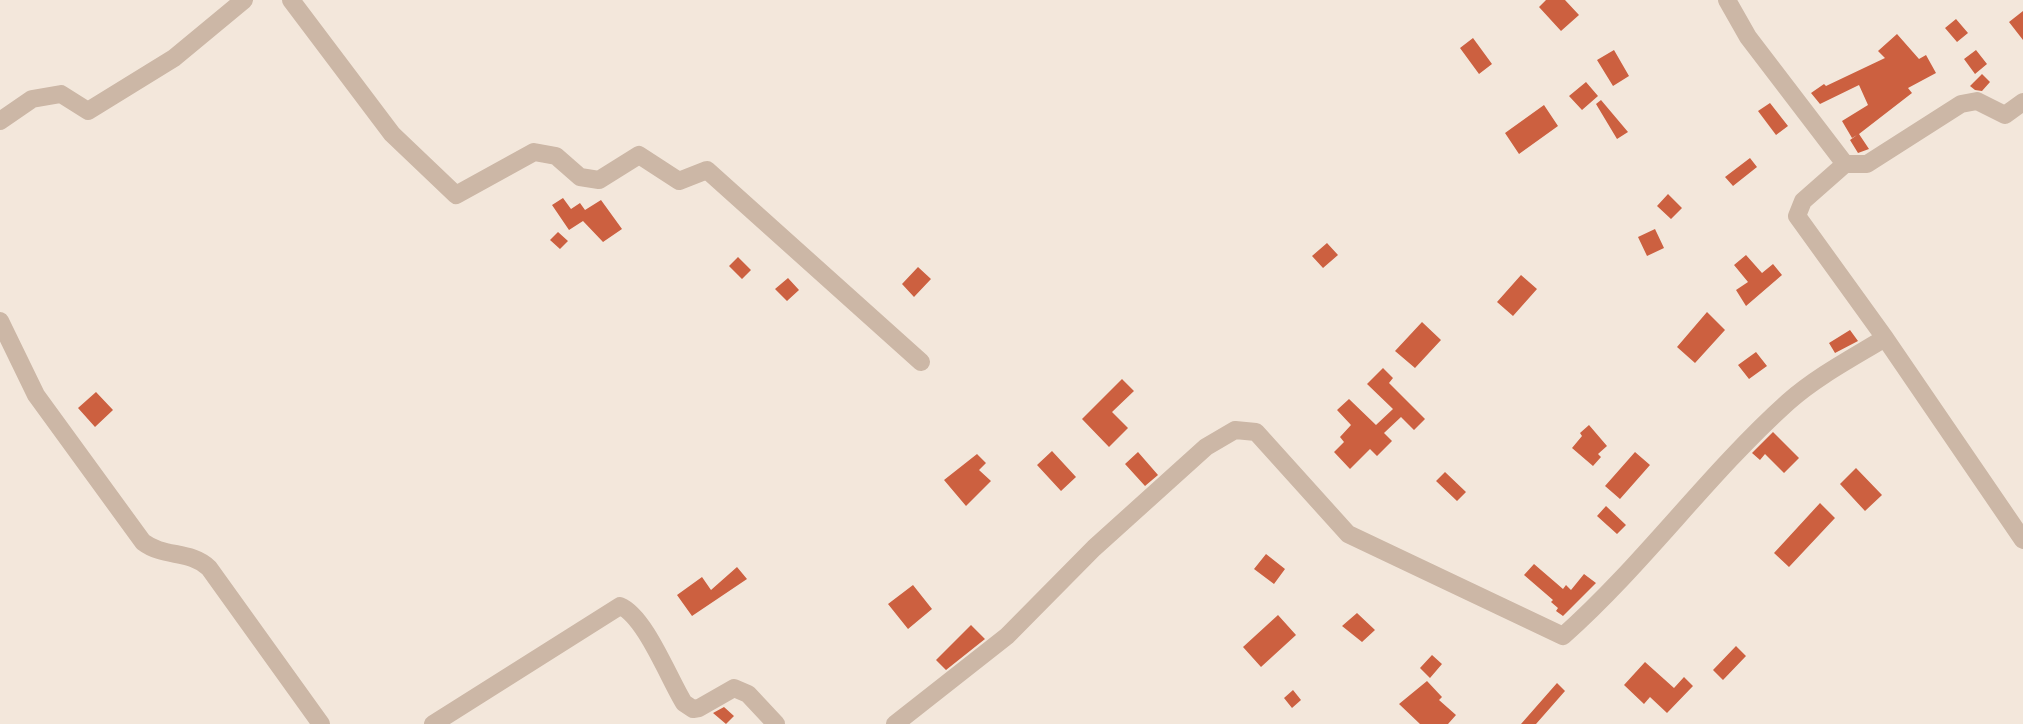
<!DOCTYPE html>
<html>
<head>
<meta charset="utf-8">
<style>
  body { margin:0 }
  canvas { display:block; background:#f3e7db }
</style>
</head>
<body>
<canvas width="2023" height="724"></canvas>
<script>
const c = document.querySelector('canvas').getContext('2d');
c.lineJoin = 'round';
function fill(path, color) {
  c.fillStyle = color;
  c.fill(path, 'evenodd');
}
function strokePath(path, color, width, dash) {
  c.strokeStyle = color;
  c.lineWidth = width;
  c.lineCap = dash ? 'butt' : 'round';
  c.setLineDash(dash || []);
  c.stroke(path);
}
fill(new Path2D(`
  M1546,0H1565L1579,15L1561,31L1539,7Z
  M2023,11V40L2009,22Z
  M1956,19L1968,33L1957,42L1945,28Z
  M1897,34L1919,59L1926,55L1936,73L1908,88L1912,93L1859,134L1869,149L1858,153L1850,140L1857,135L1852,138L1842,121L1868,105L1859,85L1820,104L1811,93L1824,84L1826,86L1885,58L1878,51Z
  M1473,38L1492,64L1479,74L1460,48Z
  M1614,50L1629,76L1613,86L1597,60Z
  M1976,50L1987,64L1975,74L1964,59Z
  M1982,74L1990,82L1982,91L1975,90L1970,86Z
  M1586,82L1598,96L1582,110L1569,96Z
  M1601,100L1628,132L1617,139L1596,104Z
  M1770,103L1788,126L1776,135L1758,111Z
  M1544,105L1558,126L1519,154L1505,133Z
  M1750,158L1757,167L1733,186L1725,177Z
  M1668,194L1682,208L1671,219L1657,206Z
  M563,198L571,209L580,203L585,210L601,200L622,229L603,242L583,221L569,230L552,205Z
  M1655,229L1664,248L1647,256L1638,237Z
  M558,232L568,241L560,249L550,240Z
  M1327,243L1338,255L1323,268L1312,256Z
  M1746,255L1762,273L1773,264L1782,275L1746,306L1736,290L1748,282L1734,265Z
  M738,257L751,270L742,279L729,266Z
  M918,267L931,279L914,297L902,284Z
  M1521,275L1537,289L1513,316L1497,302Z
  M788,278L799,290L787,301L775,289Z
  M1707,312L1725,330L1695,363L1677,347Z
  M1422,322L1441,340L1415,368L1395,351Z
  M1850,330L1858,341L1835,353L1829,343Z
  M1756,352L1767,366L1749,379L1738,365Z
  M1383,368L1393,378L1389,383L1425,419L1414,430L1401,417L1384,433L1392,441L1377,456L1370,449L1350,469L1334,452L1344,442L1340,437L1351,425L1337,410L1349,399L1376,425L1393,409L1367,384Z
  M1122,379L1134,391L1112,412L1128,428L1109,447L1082,419Z
  M96,392L113,410L95,427L78,408Z
  M1589,425L1607,446L1598,454L1601,457L1593,466L1572,448L1582,436L1580,433Z
  M1773,432L1799,458L1784,473L1765,454L1760,460L1752,453Z
  M1052,451L1076,477L1061,491L1037,465Z
  M1138,452L1158,475L1145,486L1125,464Z
  M1635,452L1650,465L1620,499L1605,486Z
  M977,454L986,463L979,470L991,481L966,506L944,480Z
  M1856,468L1882,495L1865,511L1840,484Z
  M1445,472L1466,492L1457,501L1436,481Z
  M1820,503L1835,518L1789,567L1774,553Z
  M1606,506L1626,525L1617,534L1597,516Z
  M1266,554L1285,569L1274,584L1254,569Z
  M1534,564L1563,589L1566,585L1571,590L1584,574L1596,583L1563,616L1556,611L1558,608L1551,602L1553,600L1524,575Z
  M737,567L747,579L692,616L677,595L702,577L711,590Z
  M913,585L932,609L908,629L888,604Z
  M1357,613L1375,630L1362,642L1342,626Z
  M1278,615L1296,635L1261,667L1243,647Z
  M971,625L985,639L946,670L936,660Z
  M1736,646L1746,656L1723,680L1713,670Z
  M1432,655L1442,664L1430,678L1420,668Z
  M1645,662L1674,688L1684,677L1693,686L1667,713L1650,697L1644,704L1624,685Z
  M1427,681L1442,697L1439,700L1456,715L1448,724H1420L1399,704Z
  M1557,683L1565,691L1536,724H1521Z
  M1293,690L1301,700L1292,708L1284,698Z
  M724,707L734,716L726,724L713,713Z`), '#cc6040');
strokePath(new Path2D(`
  M291,0L392,134L456,195L534,152L556,156L580,177L599,180L639,155L679,181L707,170L921,362
  M1727,0L1748,37L1845,164
  M2023,102L2005,115L1977,101L1961,104L1867,164H1845L1803,201L1797,216L1885,338L2023,540
  M0,121L32,99L61,94L88,111L174,58L244,0
  M0,321L36,395L143,542C164,558 190,550 209,568L321,724
  M433,724L620,606C645,616 669,679 684,703L693,709L699,708L734,688L748,694L776,724
  M895,724L1007,636L1094,548L1206,447L1235,430L1256,432L1348,534L1563,636C1644,564 1707,475 1788,402C1816,377 1852,358 1885,338`), '#ccb7a6', 18);
</script>
</body>
</html>
